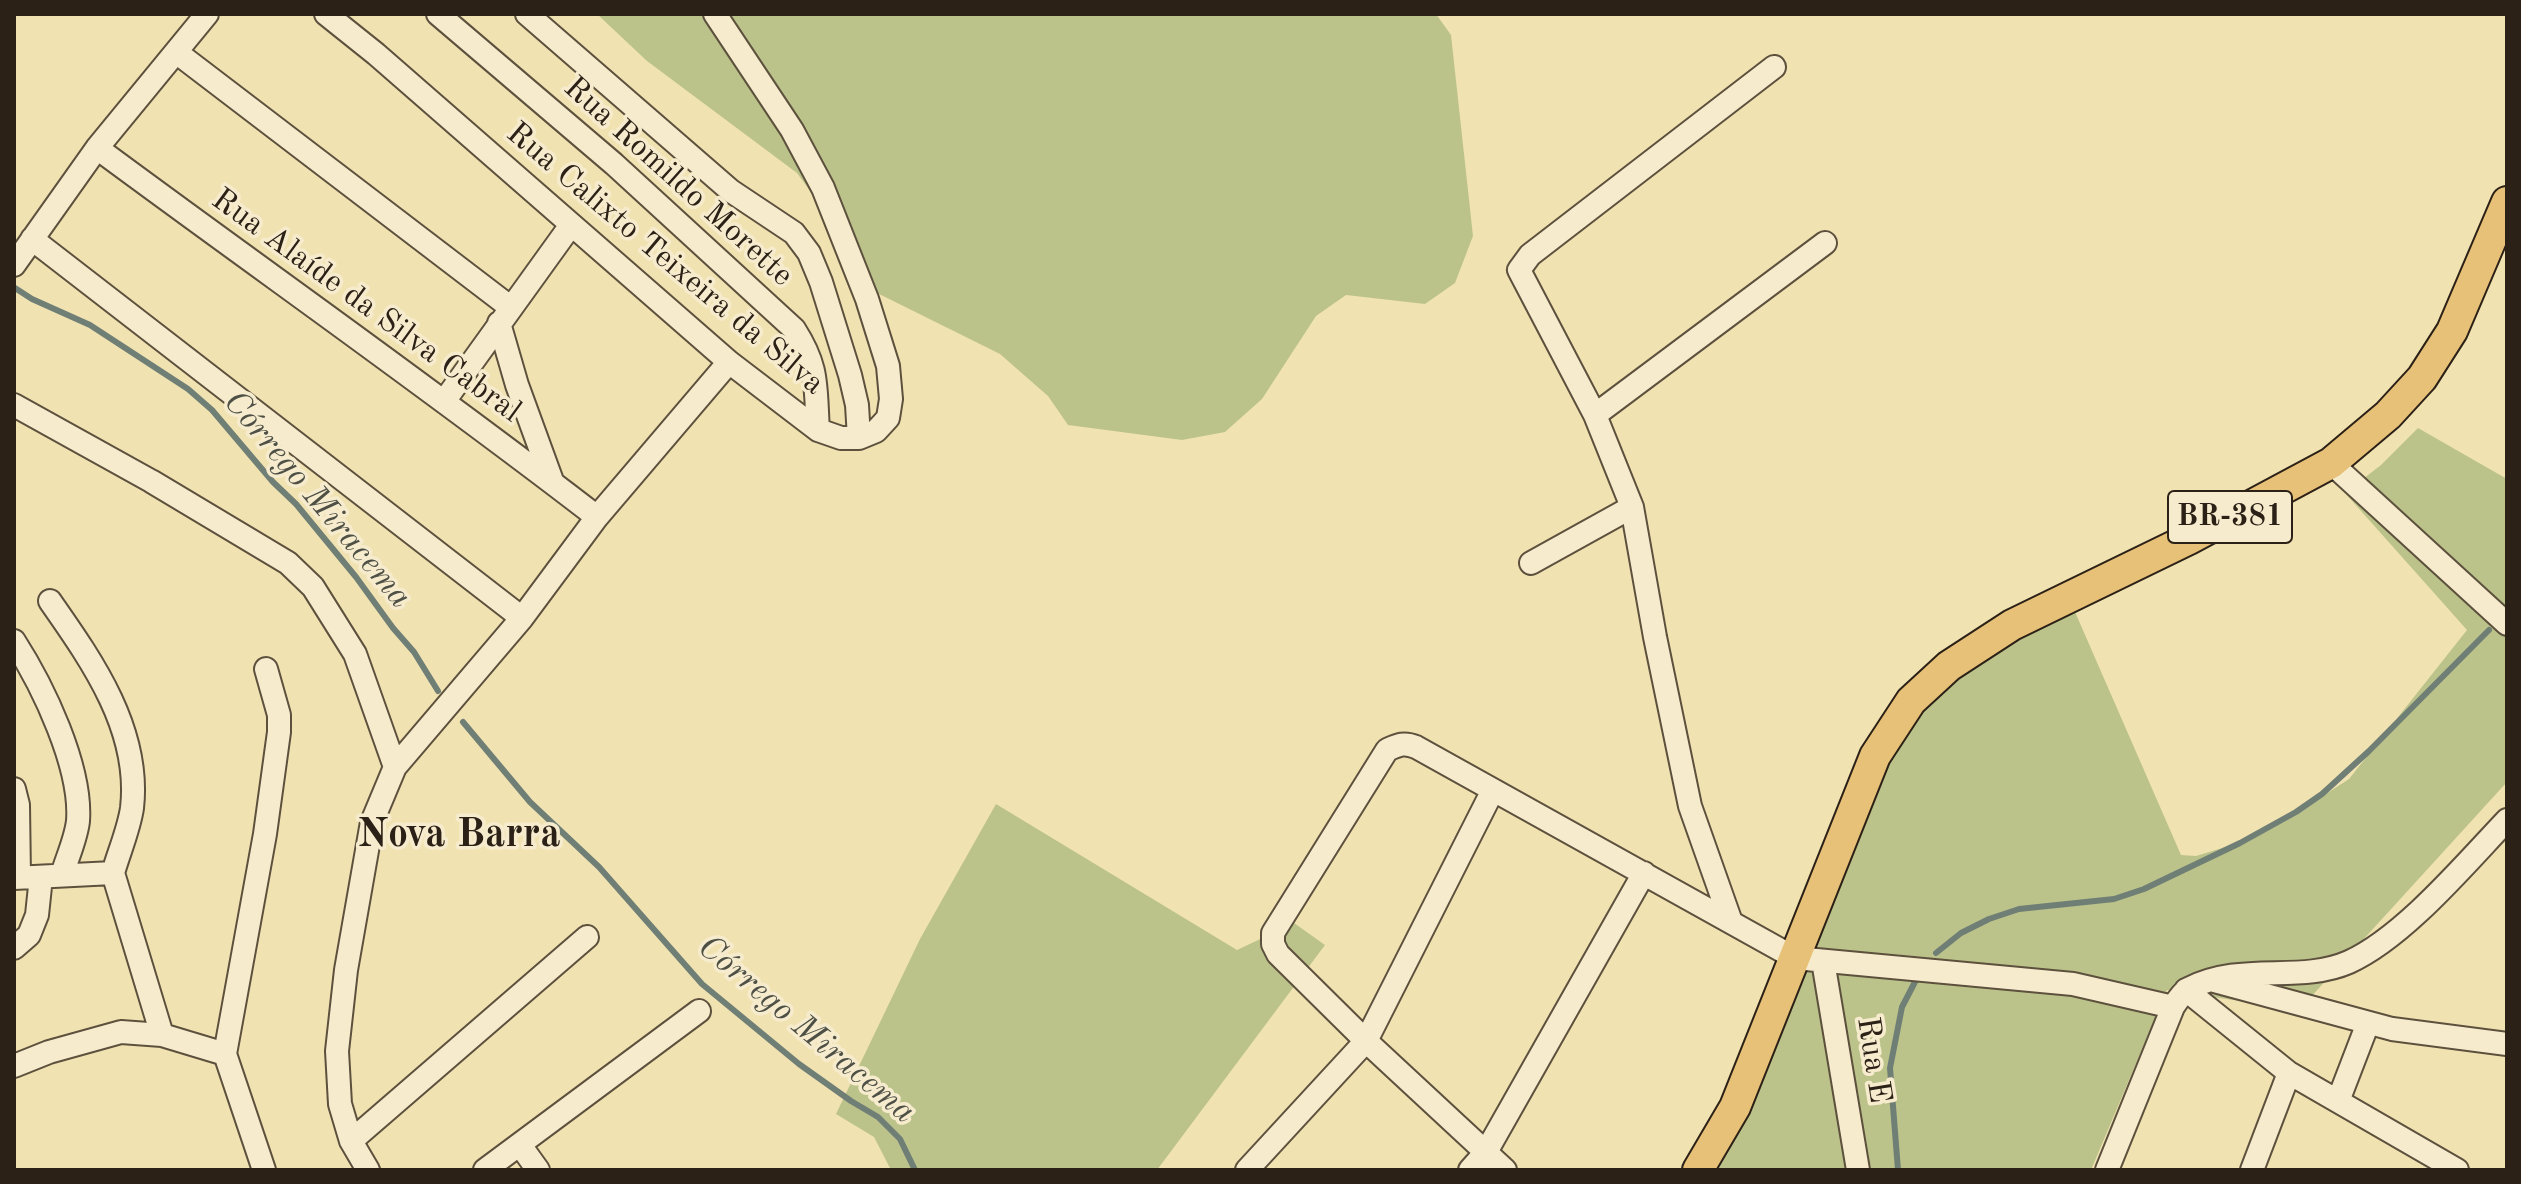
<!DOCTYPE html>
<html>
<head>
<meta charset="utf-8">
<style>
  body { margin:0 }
  #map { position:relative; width:2521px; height:1184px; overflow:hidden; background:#f1e2b2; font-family:"Old Standard TT",serif }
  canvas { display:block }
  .frame { position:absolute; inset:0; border:16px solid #2c2117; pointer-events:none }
</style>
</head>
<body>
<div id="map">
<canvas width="2521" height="1184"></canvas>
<div class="frame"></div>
</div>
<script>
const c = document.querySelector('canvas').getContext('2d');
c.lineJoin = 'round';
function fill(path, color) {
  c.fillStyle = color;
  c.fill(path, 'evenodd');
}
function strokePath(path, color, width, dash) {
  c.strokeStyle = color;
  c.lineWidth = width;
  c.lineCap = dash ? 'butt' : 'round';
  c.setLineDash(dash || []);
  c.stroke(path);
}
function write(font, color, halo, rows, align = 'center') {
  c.font = font + ' "Old Standard TT",serif';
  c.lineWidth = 7;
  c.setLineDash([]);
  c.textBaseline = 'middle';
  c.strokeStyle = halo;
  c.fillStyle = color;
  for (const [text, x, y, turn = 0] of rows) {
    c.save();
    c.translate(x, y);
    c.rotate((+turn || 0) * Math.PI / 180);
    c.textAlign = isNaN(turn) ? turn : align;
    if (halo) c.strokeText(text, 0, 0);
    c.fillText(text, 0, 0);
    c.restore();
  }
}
fill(new Path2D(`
  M597,14H1436L1451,35L1473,236L1455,283L1425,304L1346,295L1316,316L1262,399L1225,432L1182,440L1068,425L1048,396L1000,354L863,286L848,243L797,173L647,61Z
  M2418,428L2507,479V782L2299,1010L2167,990L2091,1170H1712L1755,1093L1802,980L1859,813L1930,689L2072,605L2181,855L2196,856L2242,842L2286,820L2349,779L2467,630L2345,493L2381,465Z
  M996,804L1237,950L1294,923L1325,945L1157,1170H891L874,1137L836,1114L920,939Z`), '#bbc38b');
strokePath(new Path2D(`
  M15,288L32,299L90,325L188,389L212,410L273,482L296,504L356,577L393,628L414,652L438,691
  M463,722L530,802L599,867L702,984L799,1064L851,1101L878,1117L900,1139L915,1170
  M1936,953L1961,933L1989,919L2019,909L2114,899L2144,889L2240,843L2296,812L2322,794L2369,751L2489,630
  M1898,1170L1890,1068L1902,1007L1917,978`), '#6f7f75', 6);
const minor = new Path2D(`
  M326,14L376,54L729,362L818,430L841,438H859L876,431L888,418L891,399L888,366L867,299L823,188L792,130L715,14
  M438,14L614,164L794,329C819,368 815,385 818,430
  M527,14L731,191L794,233L809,253L821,282L850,375L857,405L859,438
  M176,52L510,307
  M97,148C263,271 433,390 597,517
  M32,239L522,618
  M14,265L97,148L207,14
  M499,323L517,385L552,481
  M445,400L571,225
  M14,405L151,481L288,563L313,587L355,654L395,767L372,822L346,970L337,1051L340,1104L351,1141L368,1170
  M1595,415L1825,243
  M2331,463L2507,624
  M1531,563L1632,507
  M50,601C92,661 141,730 132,808C129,829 119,852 113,873
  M14,641C43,686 82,767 78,821C76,839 67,858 62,875
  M395,767L522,618L597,517L729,362
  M14,789L18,805L19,877
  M14,878L113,873L162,1035
  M1731,922L1690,806L1655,637L1632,507L1595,415L1519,270L1530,255L1774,67
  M14,948L29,935L37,915L41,877
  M1823,961L1858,1170
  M2214,981L2392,1029L2507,1044
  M2186,990L2289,1073L2457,1170
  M2173,1007C2177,1001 2182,993 2188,989C2242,961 2299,984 2349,962C2404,937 2465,864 2507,820
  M14,1066L49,1052L121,1032L162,1035L225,1054
  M2338,1101L2368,1023
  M351,1141L587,937
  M520,1145L538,1170
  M264,1170L225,1054L265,834L279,732V715L266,669
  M485,1170L699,1011
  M1247,1170L1366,1041L1493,790
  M1470,1170L1486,1152L1644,873
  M1505,1170L1366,1041L1278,954L1273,944V933L1387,750C1398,745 1404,742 1416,747L1795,958L2073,984L2173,1007L2107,1170
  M2252,1170L2289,1073`);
const major = new Path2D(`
  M1698,1170L1735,1107L1875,756L1911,701L1949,666L2012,625L2189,539L2331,463L2388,415L2422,378L2452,331L2507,202`);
strokePath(minor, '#5d513e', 26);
strokePath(major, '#2c2117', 34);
strokePath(minor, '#f6eccd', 22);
strokePath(major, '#e8c179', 30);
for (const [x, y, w] of [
  [2230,517,124]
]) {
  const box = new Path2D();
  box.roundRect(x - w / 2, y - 26, w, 52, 6);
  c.fillStyle = '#f6eccd';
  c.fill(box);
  strokePath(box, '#2c2117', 2);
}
write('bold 30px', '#2c2117', null, [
  ["BR-381",2230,517]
]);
write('32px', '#2c2117', '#f6eccd', [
  ["Rua Romildo Morette",678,182,42],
  ["Rua Calixto Teixeira da Silva",665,259,40],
  ["Rua Alaíde da Silva Cabral",366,306,36],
  ["Rua E",1873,1060,81]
]);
write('italic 34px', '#4e5046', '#f6eccd', [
  ["Córrego Miracema",317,500,50],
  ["Córrego Miracema",806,1030,40]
]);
write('bold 40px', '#2c2117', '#f6eccd', [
  ["Nova Barra",459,836]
]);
</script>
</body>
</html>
